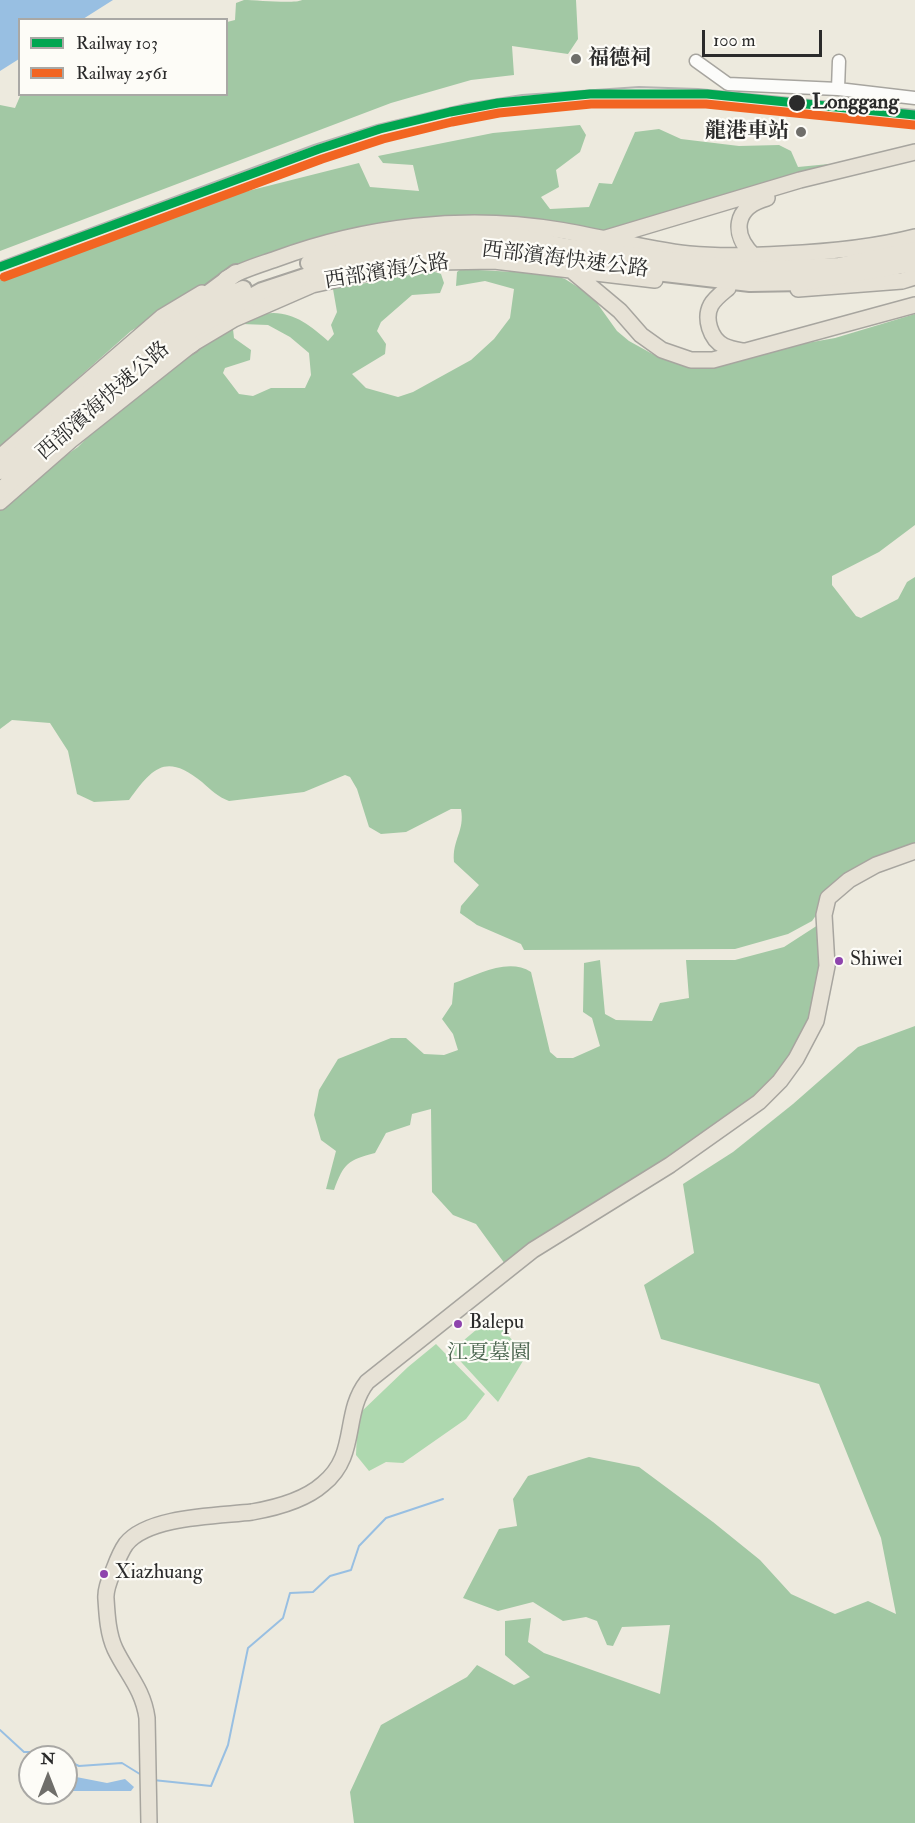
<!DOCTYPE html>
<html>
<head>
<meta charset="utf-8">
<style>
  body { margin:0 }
  #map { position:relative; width:915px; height:1823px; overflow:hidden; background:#edeade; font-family:"IM FELL Double Pica",serif }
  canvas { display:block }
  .legend { position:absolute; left:18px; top:18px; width:210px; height:78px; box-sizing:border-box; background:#fdfcf7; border:2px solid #a9a8a5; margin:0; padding:8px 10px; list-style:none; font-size:18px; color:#2b2b2b }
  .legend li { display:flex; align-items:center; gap:12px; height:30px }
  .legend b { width:30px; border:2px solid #a9a8a5 }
  .north { position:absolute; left:18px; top:1745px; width:60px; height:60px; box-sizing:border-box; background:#fdfcf7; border:2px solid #a9a8a5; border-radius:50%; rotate:0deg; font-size:16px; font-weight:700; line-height:24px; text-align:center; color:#2b2b2b }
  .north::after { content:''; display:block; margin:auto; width:21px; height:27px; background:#6f6e6a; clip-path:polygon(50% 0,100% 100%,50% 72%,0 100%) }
  .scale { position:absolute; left:702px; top:30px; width:120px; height:27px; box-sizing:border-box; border:3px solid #2b2b2b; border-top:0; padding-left:8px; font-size:18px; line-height:21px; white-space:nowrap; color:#2b2b2b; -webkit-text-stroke:4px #fdfcf7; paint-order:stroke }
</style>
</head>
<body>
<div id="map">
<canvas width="915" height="1823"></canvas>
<ul class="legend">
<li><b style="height:8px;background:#00a651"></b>Railway 103</li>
<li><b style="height:8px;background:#f26522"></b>Railway 2561</li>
</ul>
<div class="north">N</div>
<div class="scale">100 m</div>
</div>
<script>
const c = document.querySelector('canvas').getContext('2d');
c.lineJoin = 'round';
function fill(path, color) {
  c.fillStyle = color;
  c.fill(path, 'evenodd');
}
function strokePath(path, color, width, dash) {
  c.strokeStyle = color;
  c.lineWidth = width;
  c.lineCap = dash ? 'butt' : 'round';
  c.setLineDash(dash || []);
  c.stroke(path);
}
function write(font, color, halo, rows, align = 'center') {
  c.font = font + ' "IM FELL Double Pica","Noto Serif TC",serif';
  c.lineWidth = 4.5;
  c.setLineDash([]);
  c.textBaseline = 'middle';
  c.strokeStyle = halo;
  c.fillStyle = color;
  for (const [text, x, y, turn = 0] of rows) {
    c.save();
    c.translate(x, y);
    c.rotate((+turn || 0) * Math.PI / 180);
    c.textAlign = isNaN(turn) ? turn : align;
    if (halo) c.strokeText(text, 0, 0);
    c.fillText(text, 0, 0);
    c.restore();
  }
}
fill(new Path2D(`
  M489,1319L501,1327L526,1356L498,1402L451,1351Z
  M436,1344L485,1394L466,1419L403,1463L386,1462L369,1471L356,1455L357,1430L361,1412L408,1367Z`), '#aed8af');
fill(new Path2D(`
  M244,0C256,0 295,4 302,0H576L578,39L568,54L512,46L514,75L471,80L391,103L0,251V105L15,108L21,94H226L227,22L235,20L236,3Z
  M580,125L586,135L580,152L556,170L559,187L541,197L550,209L589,207L599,183L612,184L635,132L659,129L681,139L739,146L779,145L791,151L798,167L829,164L827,172L611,230L260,257L200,288L131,331L0,447V280L224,197L359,163L370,187L419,191L413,165L383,163L378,156L493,133Z
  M461,269L550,274L565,279L592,296L617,331L629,341L658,357L683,365L835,338L915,314V525L879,552L832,576V585L856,616L861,618L898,599L907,582L915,577V845L844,876L812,921L788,934L735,949L524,950L521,944L477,925L460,913L461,906L479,885L454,862C452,839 465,832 461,809H451L406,832L381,834L369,827L357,789L350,777L345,775L304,792L229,801C218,797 211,790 202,782C166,753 153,767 129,800L94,802L77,794L68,751L50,723L12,720L0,729V507L28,481L78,447L131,393L222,328L233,329L234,338L251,350L250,360L225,368L223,373L239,394L253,396L271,388H305L311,375L309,353L290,337L268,325L242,324C249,321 257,316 264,314C290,309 310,325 328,341L334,334L331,325L337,312L333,289L432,271L441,274L444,283L440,293L412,295L381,322L377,331L386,344L385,354L352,374L366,388L398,397L413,392L471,360L494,339L510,318L514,289L485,281L456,286L457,272Z
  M818,925L827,927L815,1024L765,1088L653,1171L505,1264L476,1224L453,1215L432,1192L431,1109L412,1114L410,1125L386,1133L375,1153C348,1160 344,1163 334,1190L326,1189L336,1151L321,1140L314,1115L319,1090L338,1059L391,1038H406L424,1054L444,1055L458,1050L453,1034L442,1019L452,1004L454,983C477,975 508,957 531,972L550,1052L557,1058H573L600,1046L592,1018L583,1012L584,963L600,960L605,1014L616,1020L652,1021L660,1003L689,998L686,960H735L784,947Z
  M915,1026V1823H354L350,1792L381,1725L467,1677L477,1665L514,1685L530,1677L505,1655V1621L531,1618L528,1642L544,1653L660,1694L670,1625L622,1627L613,1646L607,1645L597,1621L586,1617L563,1621L533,1602L498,1611L463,1598L499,1529L517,1526L513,1499L528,1476L589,1457L639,1467L713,1522L760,1560L791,1594L835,1614L868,1601L896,1614L881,1538L819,1384L661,1339L644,1285L694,1253L683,1184L733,1152L793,1104L858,1047Z`), '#a2c8a4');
fill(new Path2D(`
  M0,0H113L83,19L20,20L19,59L0,71Z
  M66,1775L107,1783L125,1779L134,1787L131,1791H66Z`), '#98bfe2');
strokePath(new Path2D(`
  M0,1730L24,1752H48L59,1757
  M66,1760L79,1766L122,1763L143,1776
  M153,1780L211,1786L228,1745L248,1648L283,1618L290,1593L313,1592L330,1576L351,1570L359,1546L386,1518L443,1499`), '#98bfe2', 2);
const minor = new Path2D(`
  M696,61L728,84L838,89
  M839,61L838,89L915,98`);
const major = new Path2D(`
  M606,238L800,180L915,152
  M754,256C731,234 734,207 767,198
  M571,270L620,311L641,335L662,350L691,360H713L915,305
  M226,279C241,270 259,265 276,259C365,226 465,214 559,230C602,237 645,249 689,254C720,257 753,256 784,254C828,252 872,248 915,237
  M728,288C722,293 715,298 711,305C704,318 710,339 724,346C730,349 737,350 743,351
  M798,289L902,281L915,277
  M0,457L162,317L202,293
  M0,502L71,440L192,344L234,319L312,285L385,269L439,262L494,261L655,280
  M149,1823L147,1718C143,1689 127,1674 115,1649C108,1634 107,1615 106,1599C105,1589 110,1579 114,1569C117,1561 121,1551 126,1544C148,1516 218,1516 252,1512C275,1508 305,1500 323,1484C359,1455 342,1414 367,1382L533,1250L670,1165L759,1102L780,1081L796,1059L816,1021L827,966L824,915L828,898L849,880L876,865L915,851`);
const highway = new Path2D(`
  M309,263L337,253L382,242L425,236H515L566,247L748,270L839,266L915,250
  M193,305L236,273
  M160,362L192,344
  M0,471C55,424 107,373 166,331C190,315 217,301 243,289
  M0,491L107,396L176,339L262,291L344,264L389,255L449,249L510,250L639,270L750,283L805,282L915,263`);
strokePath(minor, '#a7a59f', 15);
strokePath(major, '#a7a59f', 18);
strokePath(highway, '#a7a59f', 20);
strokePath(minor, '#fcfcfa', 12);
strokePath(major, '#e7e2d6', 15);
strokePath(highway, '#e7e2d6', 16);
strokePath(new Path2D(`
  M0,262L314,145L377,125L466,104L522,95L639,87L698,89L915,110`), '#b4b4b2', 2);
strokePath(new Path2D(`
  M0,267L319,149L380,129L450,112L498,103L590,94H707L915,115`), '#00a651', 9);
strokePath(new Path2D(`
  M4,277L322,159L383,139L452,122L499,113L591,104H706L914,125`), '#f26522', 9);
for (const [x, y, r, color] of [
  [576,59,6,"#6f6e6a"],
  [797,103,9,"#2b2b2b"],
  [801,132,6,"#6f6e6a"],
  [839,961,5,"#8e44ad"],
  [458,1324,5,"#8e44ad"],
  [104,1574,5,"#8e44ad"]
]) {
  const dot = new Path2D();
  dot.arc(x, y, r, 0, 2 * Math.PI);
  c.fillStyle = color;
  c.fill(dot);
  strokePath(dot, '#fdfcf7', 2);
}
write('20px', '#2b2b2b', '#fdfcf7', [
  ["Shiwei",850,961],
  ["Balepu",469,1324],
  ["Xiazhuang",115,1574]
], 'left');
write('bold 21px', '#2b2b2b', '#fdfcf7', [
  ["福德祠",588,59],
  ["龍港車站",789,132,"right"]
], 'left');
write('bold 21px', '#2b2b2b', '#fdfcf7', [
  ["Longgang",812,103]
], 'left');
write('21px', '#2b2b2b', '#fdfcf7', [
  ["西部濱海快速公路",565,261,7],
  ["西部濱海公路",387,273,-9],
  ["西部濱海快速公路",104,402,-41]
]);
write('21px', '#47624c', '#fdfcf7', [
  ["江夏墓園",489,1354]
]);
</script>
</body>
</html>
